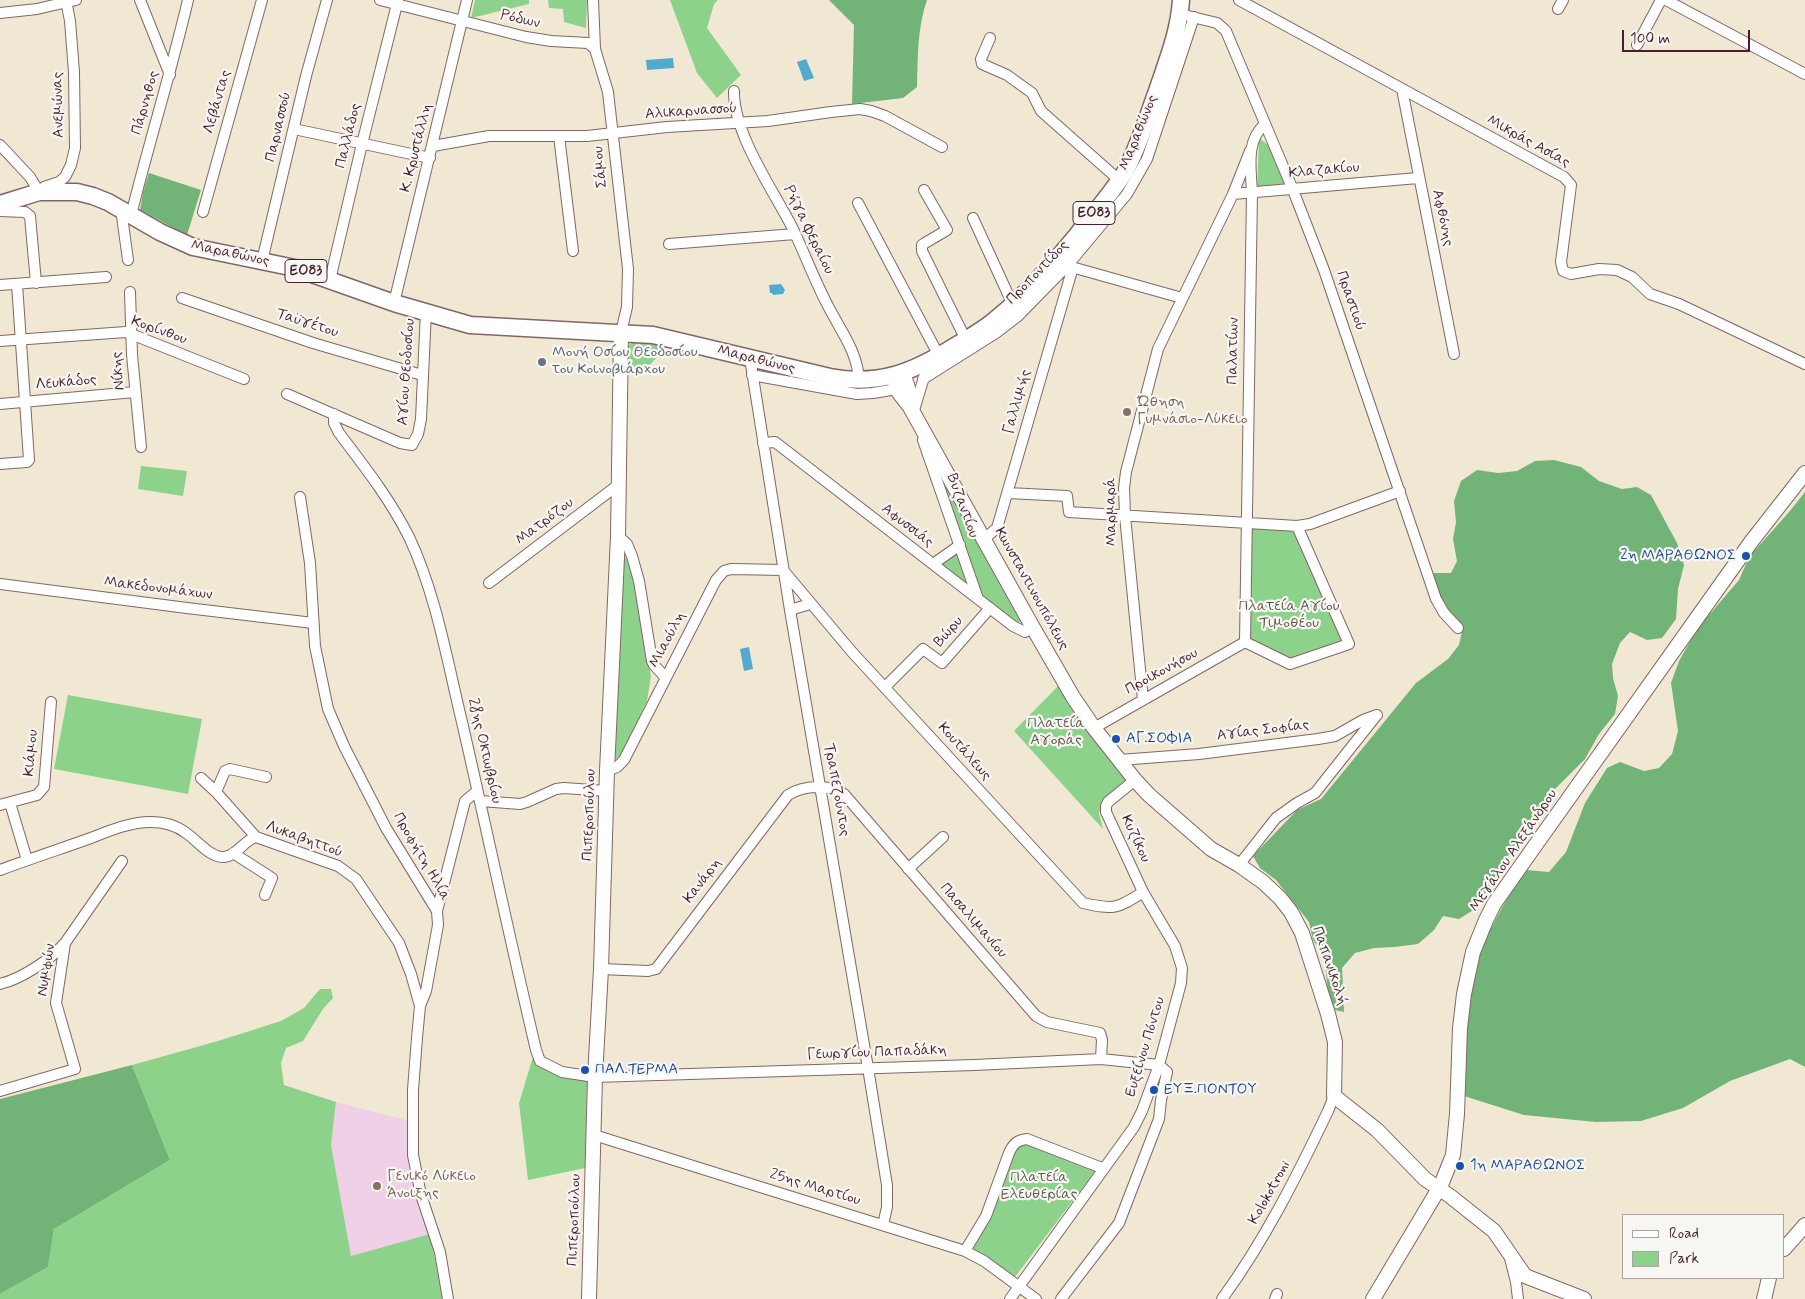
<!DOCTYPE html>
<html>
<head>
<meta charset="utf-8">
<style>
  body { margin:0 }
  #map { position:relative; width:1805px; height:1299px; overflow:hidden; background:#f1e8d3; font-family:Mynerve,sans-serif }
  canvas { display:block }
  .legend { position:absolute; left:1622px; top:1214px; width:162px; height:65px; box-sizing:border-box; background:#f6f6f2; border:1px solid #b1a0a2; margin:0; padding:6px 9px; list-style:none; font-size:15px; color:#4a1f2b }
  .legend li { display:flex; align-items:center; gap:10px; height:25px }
  .legend b { width:25px; border:1px solid #b1a0a2 }
  .scale { position:absolute; left:1622px; top:30px; width:128px; height:22px; box-sizing:border-box; border:2px solid #4a1f2b; border-top:0; padding-left:6px; font-size:15px; line-height:18px; white-space:nowrap; color:#4a1f2b; -webkit-text-stroke:4px #f6f6f2; paint-order:stroke }
</style>
</head>
<body>
<div id="map">
<canvas width="1805" height="1299"></canvas>
<ul class="legend">
<li><b style="height:6px;background:#fff"></b>Road</li>
<li><b style="height:14px;background:#8dd28b"></b>Park</li>
</ul>
<div class="scale">100 m</div>
</div>
<script>
const c = document.querySelector('canvas').getContext('2d');
c.lineJoin = 'round';
function fill(path, color) {
  c.fillStyle = color;
  c.fill(path, 'evenodd');
}
function strokePath(path, color, width, dash) {
  c.strokeStyle = color;
  c.lineWidth = width;
  c.lineCap = dash ? 'butt' : 'round';
  c.setLineDash(dash || []);
  c.stroke(path);
}
function write(font, color, halo, rows, align = 'center') {
  c.font = font + ' Mynerve,sans-serif';
  c.lineWidth = 4.5;
  c.setLineDash([]);
  c.textBaseline = 'middle';
  c.strokeStyle = halo;
  c.fillStyle = color;
  for (const [text, x, y, turn = 0] of rows) {
    c.save();
    c.translate(x, y);
    c.rotate((+turn || 0) * Math.PI / 180);
    c.textAlign = isNaN(turn) ? turn : align;
    if (halo) c.strokeText(text, 0, 0);
    c.fillText(text, 0, 0);
    c.restore();
  }
}
fill(new Path2D(`
  M336,1102L409,1121L430,1234L351,1256L331,1145Z`), '#efd0e6');
fill(new Path2D(`
  M475,0H529V4L471,18Z
  M548,0H587L586,28L564,22L563,9L549,8Z
  M670,0H718L714,4L707,28L741,75L717,98L697,73Z
  M1259,138L1272,148L1290,187L1257,190Z
  M636,340L667,346L649,366L624,374L626,347Z
  M935,465L1021,619L1020,622H1015L983,597Z
  M141,466L187,471L183,496L138,489Z
  M1250,527L1295,528L1344,642L1290,660L1249,640Z
  M957,551L971,592L937,565Z
  M624,556L628,560L636,581L651,676L647,701L624,750L622,755L615,759Z
  M1061,683L1127,779L1104,798L1099,813L1103,829L1014,731Z
  M68,695L202,719L188,794L54,769Z
  M320,989H331L333,998L323,1009L303,1041L286,1048L281,1063L284,1085L336,1102L331,1145L351,1256L430,1234L443,1299H0V1294L48,1267L54,1229L170,1160L132,1065L218,1041L281,1021L304,1008Z
  M533,1057L536,1064L587,1081L585,1168L528,1180L519,1103Z
  M1026,1142L1096,1170L1015,1277L969,1249L1013,1151Z`), '#8dd28b');
fill(new Path2D(`
  M829,0H927C917,29 918,57 917,87L903,98L852,104L854,25Z
  M149,173L201,190L187,235L140,210L143,192Z
  M1554,460L1581,467L1599,481L1622,489L1637,487L1651,495L1677,543L1684,565L1678,589L1676,619L1662,638L1647,640L1630,632L1620,643L1612,664L1613,678L1618,696L1615,714L1599,734L1585,759L1555,789L1531,821L1500,868L1489,888L1475,909L1459,919L1443,916L1434,930L1418,944L1394,947L1374,948L1355,953L1342,968L1344,1012L1335,1010L1328,992L1324,956L1313,940L1309,922L1276,880L1260,868L1253,856L1297,810L1321,799L1416,683L1448,659L1459,645L1463,627C1442,607 1441,601 1432,573H1451L1457,561L1453,539L1456,522L1454,501L1461,481L1477,470L1498,473L1517,471L1535,461Z
  M1805,492V1067L1790,1059L1730,1081L1683,1108L1641,1121L1596,1122L1524,1115L1464,1096C1464,1061 1463,1026 1470,992C1478,947 1500,907 1526,870L1549,872L1566,852L1585,803L1607,768L1620,762L1644,771L1659,768L1672,754L1678,731L1671,683L1679,661L1697,629L1739,580L1749,557L1789,512Z
  M132,1065L170,1160L54,1229L48,1267L0,1294V1099Z`), '#72b477');
fill(new Path2D(`
  M673,58L674,68L647,70L646,60Z
  M806,59L814,78L804,81L797,62Z
  M781,284L785,290L783,294L773,295L772,293H770L769,285Z
  M749,647L753,669L744,671L740,649Z`), '#52abcf');
const street = new Path2D(`
  M140,0L170,75
  M380,0L526,37L551,41L588,43L595,49
  M593,0L595,49L608,92L628,269L627,307L621,332
  M1239,0L1564,177L1571,185L1561,262L1563,271L1571,274L1599,269L1617,270L1632,277L1650,294L1679,304L1805,364
  M1666,0L1805,74
  M1558,9L1563,0
  M0,13L37,9L76,0
  M1180,14L1217,23L1226,31L1293,190L1324,270L1436,599L1444,613L1458,628
  M990,38L981,59L982,64L1007,75L1032,93L1041,111L1119,180
  M1637,45L1661,0
  M1402,89L1454,354
  M734,91C733,133 773,190 792,227C804,252 814,279 827,304C840,330 857,350 859,380
  M294,129L430,158
  M559,136L573,251
  M0,145L30,177L39,192L44,187L59,182L65,177L71,165L75,148L74,72L70,21L66,0
  M433,146L489,136H587L667,127L768,121L831,112L860,109L871,111L885,116L942,147
  M924,190L947,230L925,243L922,245V251L966,340
  M1233,194L1418,178
  M858,203L939,356
  M121,209L128,260
  M0,211L25,212L30,216L36,283
  M203,212L262,0
  M131,215C149,143 171,72 188,0
  M973,218L1013,305
  M669,244L795,234
  M262,261L306,76L327,0
  M1068,266L1182,298
  M330,280L362,144L398,0
  M0,285L106,277
  M130,292L132,355L141,447
  M182,298L313,343L422,375
  M394,303L467,0
  M0,341L126,332L244,379
  M750,358L790,610L868,1068L887,1185V1207L883,1225
  M752,375L857,394L873,393L897,389
  M923,379L996,333L1018,316L1067,266L1127,194L1147,159L1194,17
  M287,394L400,443L412,445L418,434L421,419L426,311
  M0,404L135,392
  M914,410L925,374
  M334,414V423L339,433C364,466 390,499 409,537C436,594 447,660 462,722C487,831 510,940 536,1050L540,1061L562,1072L595,1077L974,1065L1101,1059L1159,1065L1167,1072L1161,1100L1159,1119L1119,1223L1061,1299
  M923,440L978,599
  M763,443L775,442L1013,626L1025,632L1032,626
  M0,464L27,462L29,460L17,284
  M1008,493L1067,496L1069,512L1297,526L1310,524L1400,491
  M300,497L310,563L315,646L328,709L344,746L386,828L437,911L438,925L426,991L420,1006L417,1038L413,1090V1155L421,1195L440,1252L448,1299
  M618,536L627,544L632,556L639,581L652,661L654,665L665,677
  M984,539L997,528L1073,267
  M933,564L960,545
  M489,583L618,485
  M0,584L187,608L313,623
  M790,610L810,604
  M1245,642L1252,193C1251,169 1245,141 1265,124
  M1245,642L1290,664L1349,644L1297,526
  M885,687L923,649L942,663L990,608
  M1143,700L1125,516L1124,488L1126,472L1158,349L1233,194L1250,151
  M1094,728L1245,642
  M1119,760L1199,754L1318,739L1335,736L1363,720L1377,715
  M607,771L617,767L624,760L716,580L724,571L731,569L783,570L852,652L1083,903C1114,910 1117,909 1143,892
  M201,778L216,792L256,837
  M216,792L225,771L230,769L266,777
  M481,801L520,804L527,802L556,789L564,788L607,791
  M10,803L27,860
  M0,805L37,795L44,787L51,702
  M233,853L272,878L265,895
  M1239,865L1276,818L1297,803L1315,793L1376,716
  M908,869L943,837
  M0,870C30,859 60,849 91,838C109,831 130,822 150,822C163,822 176,825 186,833C197,840 210,858 224,857C237,856 244,840 256,837L338,866L356,879L399,943L411,974L420,1006
  M437,911L465,801L477,791
  M601,969L648,971L656,969L788,795C804,785 829,784 844,794L1036,1016L1047,1022L1100,1033L1102,1040L1101,1059
  M0,984C21,979 50,960 64,944
  M0,1091L75,1069L56,1003L65,943L122,861
  M594,1135L965,1251L984,1261L1036,1299
  M965,1251L986,1216L1009,1153C1013,1144 1017,1140 1027,1139L1102,1168
  M1510,1258L1516,1282L1518,1299
  M1010,1299L1134,1127L1142,1111L1159,1065L1181,983L1182,968L1175,946L1143,892L1106,812V806L1108,802L1135,780
  M1222,1299C1265,1240 1297,1176 1328,1111L1334,1096
  M1275,1299L1277,1294`);
const secondary = new Path2D(`
  M903,373L910,394V406
  M893,377L899,393L910,407L1032,626L1073,697L1094,728L1135,780L1149,795L1211,849L1239,865L1263,882L1280,898L1291,912L1302,933L1328,1014L1335,1042L1334,1096L1377,1130L1425,1179L1450,1196L1494,1231L1525,1276L1584,1299
  M1784,1249L1805,1225
  M589,1299L595,1077L601,969L607,771L618,536L621,332
  M1373,1299L1441,1185L1453,1155L1457,1114L1460,1028L1464,994L1473,952L1486,920L1494,904L1532,850L1751,542L1805,473
  M1764,1299L1769,1278`);
const primary = new Path2D(`
  M0,204L39,192H77L93,196L108,202L160,232L193,247L295,268L394,303L470,325L653,335L830,377C880,386 913,372 955,346C969,338 983,330 996,319C1026,295 1052,265 1077,235C1093,214 1111,194 1125,172C1139,146 1147,118 1157,91C1167,61 1179,32 1181,0`);
strokePath(street, '#846566', 12);
strokePath(secondary, '#846566', 16);
strokePath(primary, '#846566', 19);
strokePath(street, '#fff', 10);
strokePath(secondary, '#fff', 14);
strokePath(primary, '#fff', 16);
for (const [x, y, r, color] of [
  [542,362,5,"#6b7280"],
  [1127,412,5,"#8d6e63"],
  [1746,556,5,"#1a4fb4"],
  [1116,739,5,"#1a4fb4"],
  [585,1070,5,"#1a4fb4"],
  [1154,1090,5,"#1a4fb4"],
  [1460,1166,5,"#1a4fb4"],
  [377,1186,5,"#8d6e63"]
]) {
  const dot = new Path2D();
  dot.arc(x, y, r, 0, 2 * Math.PI);
  c.fillStyle = color;
  c.fill(dot);
  strokePath(dot, '#f6f6f2', 2);
}
for (const [x, y, w] of [
  [1094,213,42],
  [306,271,42]
]) {
  const box = new Path2D();
  box.roundRect(x - w / 2, y - 11.5, w, 23, 4);
  c.fillStyle = '#f6f6f2';
  c.fill(box);
  strokePath(box, '#4a1f2b', 1);
}
write('bold 14px', '#4a1f2b', null, [
  ["ΕΟ83",1094,213],
  ["ΕΟ83",306,271]
]);
write('15px', '#4a1f2b', '#f6f6f2', [
  ["Ρόδων",520,20,13],
  ["Λεβάντας",218,102,-74],
  ["Πάρνηθος",146,103,-74],
  ["Ανεμώνας",59,105,-91],
  ["Αλικαρνασσού",691,112,-4],
  ["Παρνασσού",279,127,-77],
  ["Μαραθώνος",1139,133,-68],
  ["Παλλάδος",349,136,-76],
  ["Μικράς Ασίας",1528,142,29],
  ["Κ. Κρυστάλλη",417,148,-76],
  ["Σάμου",601,167,-96],
  ["Κλαζακίου",1324,171,-5],
  ["Αφθόνης",1442,218,78],
  ["Ρήγα Φεραίου",808,230,64],
  ["Μαραθώνος",230,254,12],
  ["Προποντίδος",1038,273,-46],
  ["Πραστιού",1350,301,71],
  ["Ταϋγέτου",307,324,18],
  ["Κορίνθου",159,331,20],
  ["Παλατίων",1234,351,-89],
  ["Μαραθώνος",756,360,14],
  ["Νίκης",119,371,-95],
  ["Αγίου Θεοδοσίου",407,372,-86],
  ["Λευκάδος",66,383,-5],
  ["Γαλλιμής",1018,402,-74],
  ["Βυζαντίου",962,506,70],
  ["Μαρμαρά",1112,512,-91],
  ["Ματρόζου",545,522,-37],
  ["Αφυσσιάς",907,526,38],
  ["Μακεδονομάχων",158,589,7],
  ["Κωνσταντινουπόλεως",1031,589,61],
  ["Βώρυ",949,632,-49],
  ["Μιαούλη",668,640,-62],
  ["Προικονήσου",1162,672,-29],
  ["Αγίας Σοφίας",1263,731,-7],
  ["28ης Οκτωβρίου",484,751,77],
  ["Κουτάλεως",964,752,48],
  ["Κιάμου",32,753,-85],
  ["Τραπεζούντος",836,790,80],
  ["Πιπεροπούλου",590,815,-88],
  ["Κυζίκου",1135,839,65],
  ["Λυκαβηττού",304,840,20],
  ["Μεγάλου Αλεξάνδρου",1514,851,-56],
  ["Προφήτη Ηλία",421,857,60],
  ["Κανάρη",703,881,-53],
  ["Πασαλιμανίου",973,921,49],
  ["Παπανικολή",1329,966,71],
  ["Νυμφών",47,970,-81],
  ["Ευξείνου Πόντου",1146,1047,-73],
  ["Γεωργίου Παπαδάκη",877,1053,-2],
  ["25ης Μαρτίου",815,1188,17],
  ["Kolokotroni",1270,1193,-61],
  ["Πιπεροπούλου",575,1220,-88]
]);
write('15px', '#5b616d', '#f6f6f2', [
  ["Μονή Οσίου Θεοδοσίου",552,353],
  ["του Κοινοβιάρχου",552,370]
], 'left');
write('15px', '#785e54', '#f6f6f2', [
  ["Ώθηση",1137,403],
  ["Γυμνάσιο-Λύκειο",1137,420],
  ["Γενικό Λύκειο",387,1177],
  ["Άνοιξης",387,1194]
], 'left');
write('15px', '#164399', '#f6f6f2', [
  ["2η ΜΑΡΑΘΩΝΟΣ",1736,556,"right"],
  ["ΑΓ.ΣΟΦΙΑ",1126,739],
  ["ΠΑΛ.ΤΕΡΜΑ",595,1070],
  ["ΕΥΞ.ΠΟΝΤΟΥ",1164,1090],
  ["1η ΜΑΡΑΘΩΝΟΣ",1470,1166]
], 'left');
write('15px', '#5e5548', '#f6f6f2', [
  ["Πλατεία Αγίου",1289,607],
  ["Τιμοθέου",1289,624],
  ["Πλατεία",1056,724],
  ["Αγοράς",1056,741],
  ["Πλατεία",1039,1178],
  ["Ελευθερίας",1039,1195]
]);
</script>
</body>
</html>
